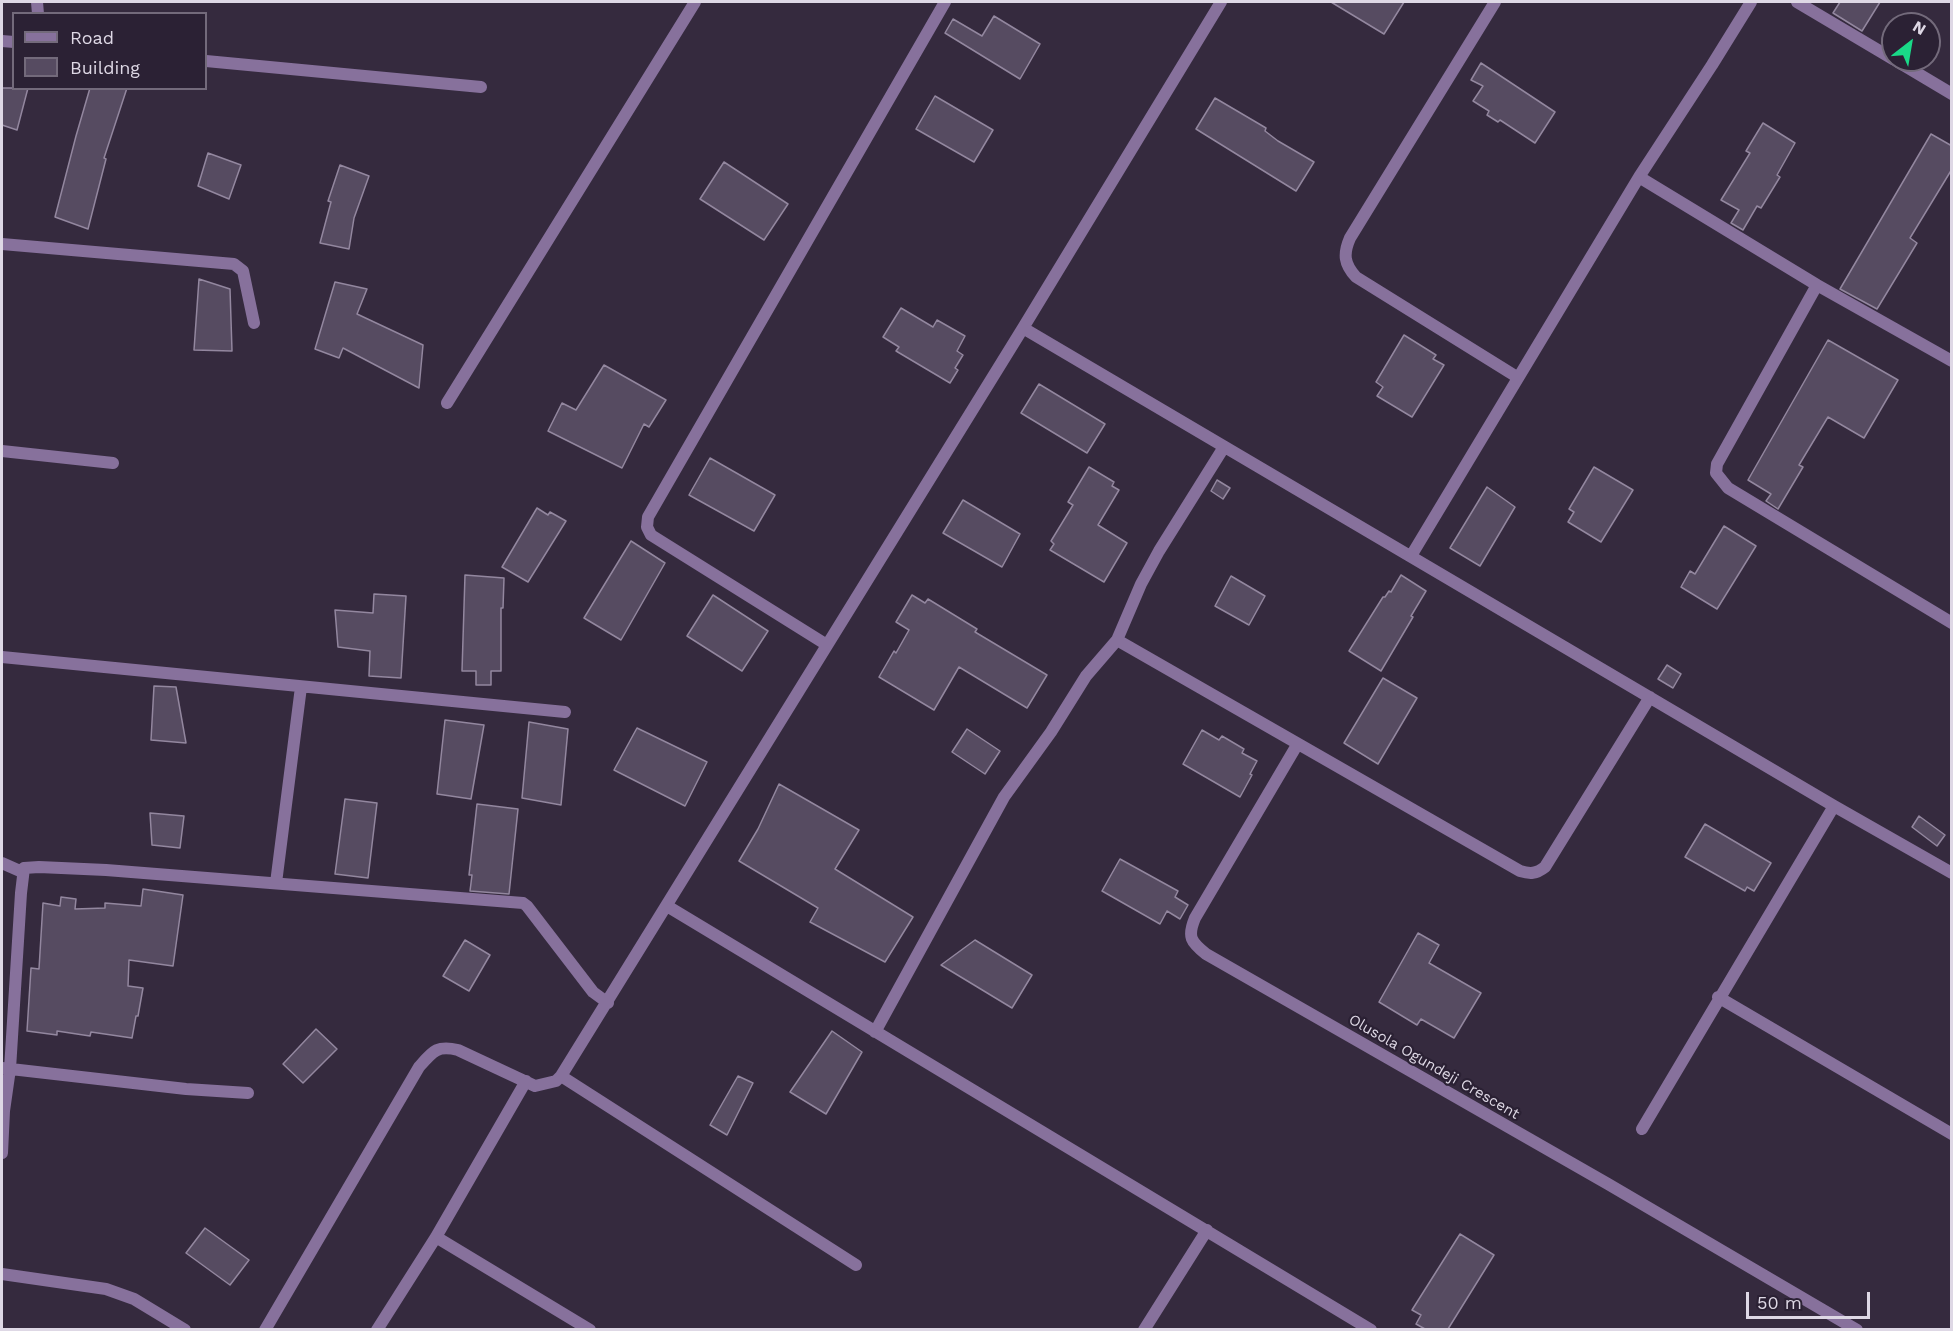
<!DOCTYPE html>
<html>
<head>
<meta charset="utf-8">
<style>
  body { margin:0 }
  #map { position:relative; width:1953px; height:1331px; overflow:hidden; background:#352a3e; font-family:"Work Sans",sans-serif }
  canvas { display:block }
  .frame { position:absolute; inset:0; border:3px solid #ded8e5; pointer-events:none }
  .legend { position:absolute; left:12px; top:12px; width:195px; height:78px; box-sizing:border-box; background:#2b2134; border:2px solid #736a7b; margin:0; padding:8px 10px; list-style:none; font-size:18px; color:#ded8e5 }
  .legend li { display:flex; align-items:center; gap:12px; height:30px }
  .legend b { width:30px; border:2px solid #736a7b }
  .north { position:absolute; left:1881px; top:12px; width:60px; height:60px; box-sizing:border-box; background:#2b2134; border:2px solid #736a7b; border-radius:50%; rotate:31deg; font-size:16px; font-weight:700; line-height:24px; text-align:center; color:#ded8e5 }
  .north::after { content:''; display:block; margin:auto; width:21px; height:27px; background:#1ad988; clip-path:polygon(50% 0,100% 100%,50% 72%,0 100%) }
  .scale { position:absolute; left:1746px; top:1292px; width:124px; height:27px; box-sizing:border-box; border:3px solid #ded8e5; border-top:0; padding-left:8px; font-size:18px; line-height:21px; white-space:nowrap; color:#ded8e5; -webkit-text-stroke:4px #2b2134; paint-order:stroke }
</style>
</head>
<body>
<div id="map">
<canvas width="1953" height="1331"></canvas>
<div class="frame"></div>
<ul class="legend">
<li><b style="height:8px;background:#87719c"></b>Road</li>
<li><b style="height:16px;background:#564b61"></b>Building</li>
</ul>
<div class="north">N</div>
<div class="scale">50 m</div>
</div>
<script>
const c = document.querySelector('canvas').getContext('2d');
c.lineJoin = 'round';
function fill(path, color) {
  c.fillStyle = color;
  c.fill(path, 'evenodd');
}
function strokePath(path, color, width, dash) {
  c.strokeStyle = color;
  c.lineWidth = width;
  c.lineCap = dash ? 'butt' : 'round';
  c.setLineDash(dash || []);
  c.stroke(path);
}
function write(font, color, halo, rows, align = 'center') {
  c.font = font + ' "Work Sans",sans-serif';
  c.lineWidth = 4.5;
  c.setLineDash([]);
  c.textBaseline = 'middle';
  c.strokeStyle = halo;
  c.fillStyle = color;
  for (const [text, x, y, turn = 0] of rows) {
    c.save();
    c.translate(x, y);
    c.rotate((+turn || 0) * Math.PI / 180);
    c.textAlign = isNaN(turn) ? turn : align;
    if (halo) c.strokeText(text, 0, 0);
    c.fillText(text, 0, 0);
    c.restore();
  }
}
const building = new Path2D(`
  M1331,2H1404L1384,34Z
  M1840,2H1880L1862,31L1833,13Z
  M994,16L1040,44L1020,79L945,33L953,19L982,36Z
  M1481,63L1555,112L1535,143L1500,120L1498,122L1487,115L1489,111L1473,101L1483,86L1471,80Z
  M2,88H28L17,130L2,125Z
  M90,88H127L104,158L106,159L88,229L55,217L76,136Z
  M935,96L993,130L974,162L916,129Z
  M1215,98L1266,128L1265,131L1278,141L1314,162L1296,191L1196,129Z
  M1763,123L1795,143L1777,175L1780,177L1761,208L1757,206L1743,230L1731,223L1739,210L1721,200L1750,153L1746,151Z
  M1931,134L1952,146V169L1910,238L1917,243L1877,309L1840,289Z
  M208,153L241,165L229,199L198,186Z
  M724,162L788,204L764,240L700,199Z
  M340,165L369,176L354,218L349,249L320,243L331,202L328,201Z
  M199,279L230,289L232,351L194,350Z
  M335,282L367,289L357,314L423,345L419,388L343,348L339,358L315,349Z
  M901,308L933,327L937,320L965,336L957,351L963,355L955,368L958,370L950,383L896,351L899,347L883,337Z
  M1404,335L1436,355L1433,359L1444,365L1412,417L1377,396L1383,387L1376,382Z
  M1828,340L1898,380L1864,438L1828,417L1799,465L1803,467L1778,509L1766,501L1771,494L1748,480Z
  M604,365L666,400L649,427L644,424L622,468L548,431L562,403L576,410Z
  M1039,384L1105,424L1087,453L1021,413Z
  M710,458L775,495L754,531L689,495Z
  M1089,467L1114,482L1112,486L1119,490L1098,525L1127,543L1104,582L1050,550L1054,544L1051,541L1073,505L1068,502Z
  M1594,467L1633,490L1601,542L1568,522L1574,512L1569,509Z
  M1217,480L1230,488L1223,499L1211,491Z
  M1487,487L1515,507L1480,566L1450,548Z
  M963,500L1020,534L1002,567L943,533Z
  M537,508L548,515L550,512L566,521L528,582L502,567Z
  M1724,526L1756,546L1717,609L1681,587L1690,571L1695,574Z
  M631,541L665,563L621,640L584,618Z
  M465,575L504,578L503,608H501V671H491V685H476V671H462Z
  M1401,575L1426,591L1411,616L1413,617L1381,671L1349,651L1383,597H1385L1389,591L1391,592Z
  M1231,576L1265,596L1249,625L1215,606Z
  M374,594L406,596L401,678L369,676L370,651L338,647L335,610L373,613Z
  M713,595L768,631L742,671L687,636Z
  M912,595L925,603L928,599L977,629L975,632L1047,675L1027,708L959,667L934,710L879,677L894,651L896,653L909,630L896,622Z
  M1667,665L1681,674L1673,688L1658,679Z
  M1383,678L1417,698L1378,764L1344,743Z
  M154,686L176,687L186,743L151,740Z
  M445,720L484,725L471,799L437,794Z
  M529,722L568,729L561,805L522,798Z
  M637,728L707,762L685,806L614,770Z
  M967,729L1000,751L985,774L952,752Z
  M1202,730L1219,740L1222,736L1244,749L1242,753L1257,761L1250,774L1252,775L1240,797L1183,764Z
  M779,784L859,830L835,869L913,917L885,962L810,922L818,908L739,861L758,829Z
  M345,799L377,803L368,878L335,874Z
  M477,804L518,809L509,894L470,891L472,875H469Z
  M150,813L184,816L180,848L152,845Z
  M1919,816L1945,835L1937,846L1912,827Z
  M1705,824L1771,863L1754,891L1747,887L1745,891L1685,857Z
  M1120,859L1178,891L1175,897L1188,905L1180,919L1167,911L1160,924L1102,891Z
  M143,889L183,895L173,966L129,960L128,986L143,988L138,1016H136L132,1038L91,1032L90,1036L57,1031V1035L27,1031L31,968L39,969L43,903L60,906L61,897L76,899L75,909L105,908V903L141,906Z
  M1418,933L1439,945L1429,963L1481,993L1454,1038L1421,1019L1417,1025L1379,1002Z
  M465,940L490,955L469,991L443,976Z
  M975,940L1032,975L1012,1008L941,965Z
  M316,1029L337,1049L303,1083L283,1064Z
  M832,1031L862,1052L826,1114L790,1092Z
  M738,1076L753,1083L727,1135L710,1125Z
  M205,1228L249,1260L230,1285L186,1253Z
  M1460,1234L1494,1255L1448,1329H1425L1416,1324L1421,1315L1412,1310Z`);
fill(building, '#564b61');
strokePath(building, '#93879f', 1.5);
strokePath(new Path2D(`
  M37,2L38,14
  M1495,2L1350,238C1343,254 1344,264 1356,277L1517,377
  M1797,2L1893,59
  M2,41L14,42
  M1895,60L1952,94
  M206,61L481,87
  M1639,177L1817,285L1952,361
  M2,244L234,264L243,271L254,323
  M1817,285L1717,464L1716,473L1728,488L1952,623
  M1023,328L1834,806L1952,873
  M447,403L695,2
  M2,451L113,463
  M1411,556L1639,177L1712,65L1751,2
  M1117,640L1141,584L1159,551L1224,447
  M827,645L651,535L647,527L648,517L945,2
  M2,657L565,712
  M1297,745L1195,918C1187,937 1191,942 1206,954L1608,1184L1857,1330
  M2,863L20,871L24,868L39,867L106,870L523,903L527,906L593,992L608,1003
  M276,883L301,687
  M667,906L1371,1330
  M1718,997L1952,1134
  M875,1032L1004,797L1051,732L1086,676L1117,640L1520,871C1530,874 1536,874 1545,867L1650,697
  M2,1068L186,1089L248,1093
  M561,1076L856,1265
  M1642,1129L1834,806
  M2,1153L4,1111L10,1069L21,893L24,868
  M436,1237L590,1330
  M2,1274L106,1289L134,1299L185,1330
  M265,1330L419,1067C433,1051 437,1045 458,1050L535,1086L556,1081L561,1076L1023,328L1221,2
  M377,1330L436,1237L526,1081
  M1144,1330L1207,1230`), '#87719c', 12);
write('15px', '#ded8e5', '#2b2134', [
  ["Olusola Ogundeji Crescent",1434,1067,30]
]);
</script>
</body>
</html>
